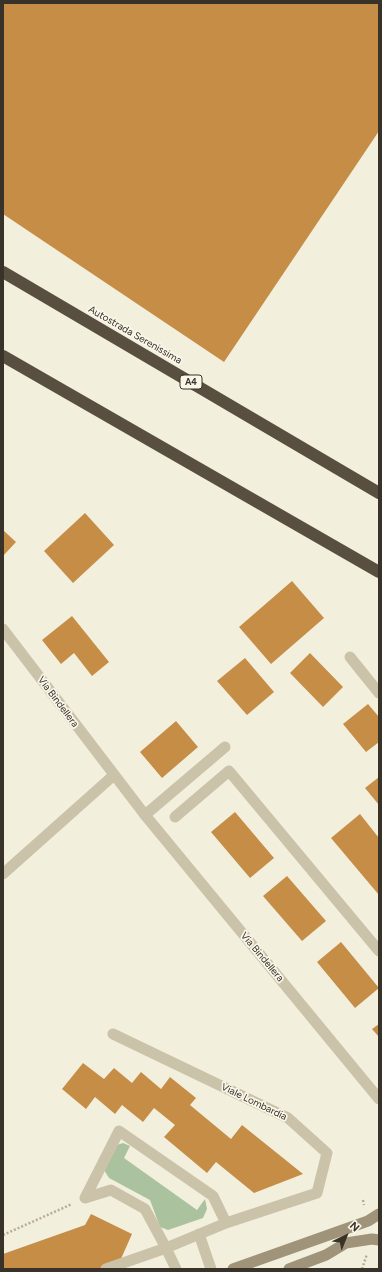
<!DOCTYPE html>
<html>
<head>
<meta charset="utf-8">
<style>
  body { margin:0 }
  #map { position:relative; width:382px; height:1272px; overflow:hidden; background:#f3efdd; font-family:Figtree,sans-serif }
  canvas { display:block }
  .frame { position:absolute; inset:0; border:4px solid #383229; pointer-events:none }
  .north { position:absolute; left:326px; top:1216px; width:40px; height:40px; -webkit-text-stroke:3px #faf7ea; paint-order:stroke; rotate:43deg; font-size:11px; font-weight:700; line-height:16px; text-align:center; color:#383229 }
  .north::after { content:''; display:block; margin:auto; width:14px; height:18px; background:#383229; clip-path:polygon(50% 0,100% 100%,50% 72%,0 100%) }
</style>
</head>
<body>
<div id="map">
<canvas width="382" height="1272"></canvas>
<div class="frame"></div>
<div class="north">N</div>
</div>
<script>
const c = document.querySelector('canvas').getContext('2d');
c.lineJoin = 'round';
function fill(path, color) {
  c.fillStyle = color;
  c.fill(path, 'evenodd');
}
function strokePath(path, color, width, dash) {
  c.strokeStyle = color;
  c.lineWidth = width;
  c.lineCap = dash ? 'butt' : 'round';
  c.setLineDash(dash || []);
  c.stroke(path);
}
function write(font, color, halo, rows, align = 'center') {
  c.font = font + ' Figtree,sans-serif';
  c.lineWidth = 3.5;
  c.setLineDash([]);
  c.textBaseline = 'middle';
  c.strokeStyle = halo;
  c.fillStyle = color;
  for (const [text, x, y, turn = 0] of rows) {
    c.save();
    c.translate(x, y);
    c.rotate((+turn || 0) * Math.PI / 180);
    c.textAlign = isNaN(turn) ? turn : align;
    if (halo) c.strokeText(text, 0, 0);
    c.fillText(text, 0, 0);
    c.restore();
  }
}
fill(new Path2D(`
  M123,1143L130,1146L124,1158L197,1210L205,1199L207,1209L203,1218L168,1230L160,1227L150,1200L109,1178L104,1170L117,1145Z`), '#aac29d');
fill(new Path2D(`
  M3,3H379V131L224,362L3,214Z
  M85,513L114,545L73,583L44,551Z
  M3,530L16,542L3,556Z
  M292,581L324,618L271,664L239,627Z
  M72,616L109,662L92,676L74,653L61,664L42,640Z
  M310,653L343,687L323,707L290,673Z
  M245,658L274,692L247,715L217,681Z
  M368,704L379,717V742L366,752L343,724Z
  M176,721L198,747L162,778L140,752Z
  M379,777V805L365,788Z
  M235,812L274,858L250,878L211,832Z
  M360,814L379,838V895L331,838Z
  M287,876L326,921L302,941L263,896Z
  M341,942L379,988L355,1008L317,962Z
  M379,1024V1037L372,1029Z
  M83,1063L104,1079L114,1068L132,1083L141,1072L161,1089L170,1077L196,1098L190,1105L231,1139L242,1125L303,1174L254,1193L216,1162L207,1173L164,1137L175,1125L154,1108L143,1122L122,1105L115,1114L95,1097L86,1109L62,1089Z
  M91,1214L132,1234L120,1261L98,1269H3V1254L85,1225Z`), '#c68d47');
strokePath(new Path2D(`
  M363,1200L364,1205
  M3,1235L72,1204
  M362,1269L367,1254`), '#b7ad93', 2.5, [2, 2]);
strokePath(new Path2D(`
  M145,815L225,747
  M175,817L229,771L379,951
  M113,1034L288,1118L327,1153L317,1193L226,1223L166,1248L176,1269
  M199,1234L211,1269
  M106,1269L166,1248L145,1209L111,1190L85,1198L119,1131L213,1196L226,1223`), '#cbc3a9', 11);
strokePath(new Path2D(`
  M3,629L145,815L379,1099
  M350,657L379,693
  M3,874L114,775`), '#cbc3a9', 11);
strokePath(new Path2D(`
  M233,1269L368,1221L379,1214
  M289,1269L326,1255L346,1243L372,1239L379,1240`), '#9f937a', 11);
strokePath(new Path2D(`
  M3,272L379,493
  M3,356L379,572`), '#594f40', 12);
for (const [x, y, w] of [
  [191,382,22]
]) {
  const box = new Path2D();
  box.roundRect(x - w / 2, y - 7, w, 14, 3);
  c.fillStyle = '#faf7ea';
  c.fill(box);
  strokePath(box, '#383229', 1);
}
write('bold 9px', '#383229', null, [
  ["A4",191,382]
]);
write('10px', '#383229', '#faf7ea', [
  ["Autostrada Serenissima",135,335,30],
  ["Via Bindellera",58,702,53],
  ["Via Bindellera",262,957,50],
  ["Viale Lombardia",254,1102,26]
]);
</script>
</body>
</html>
